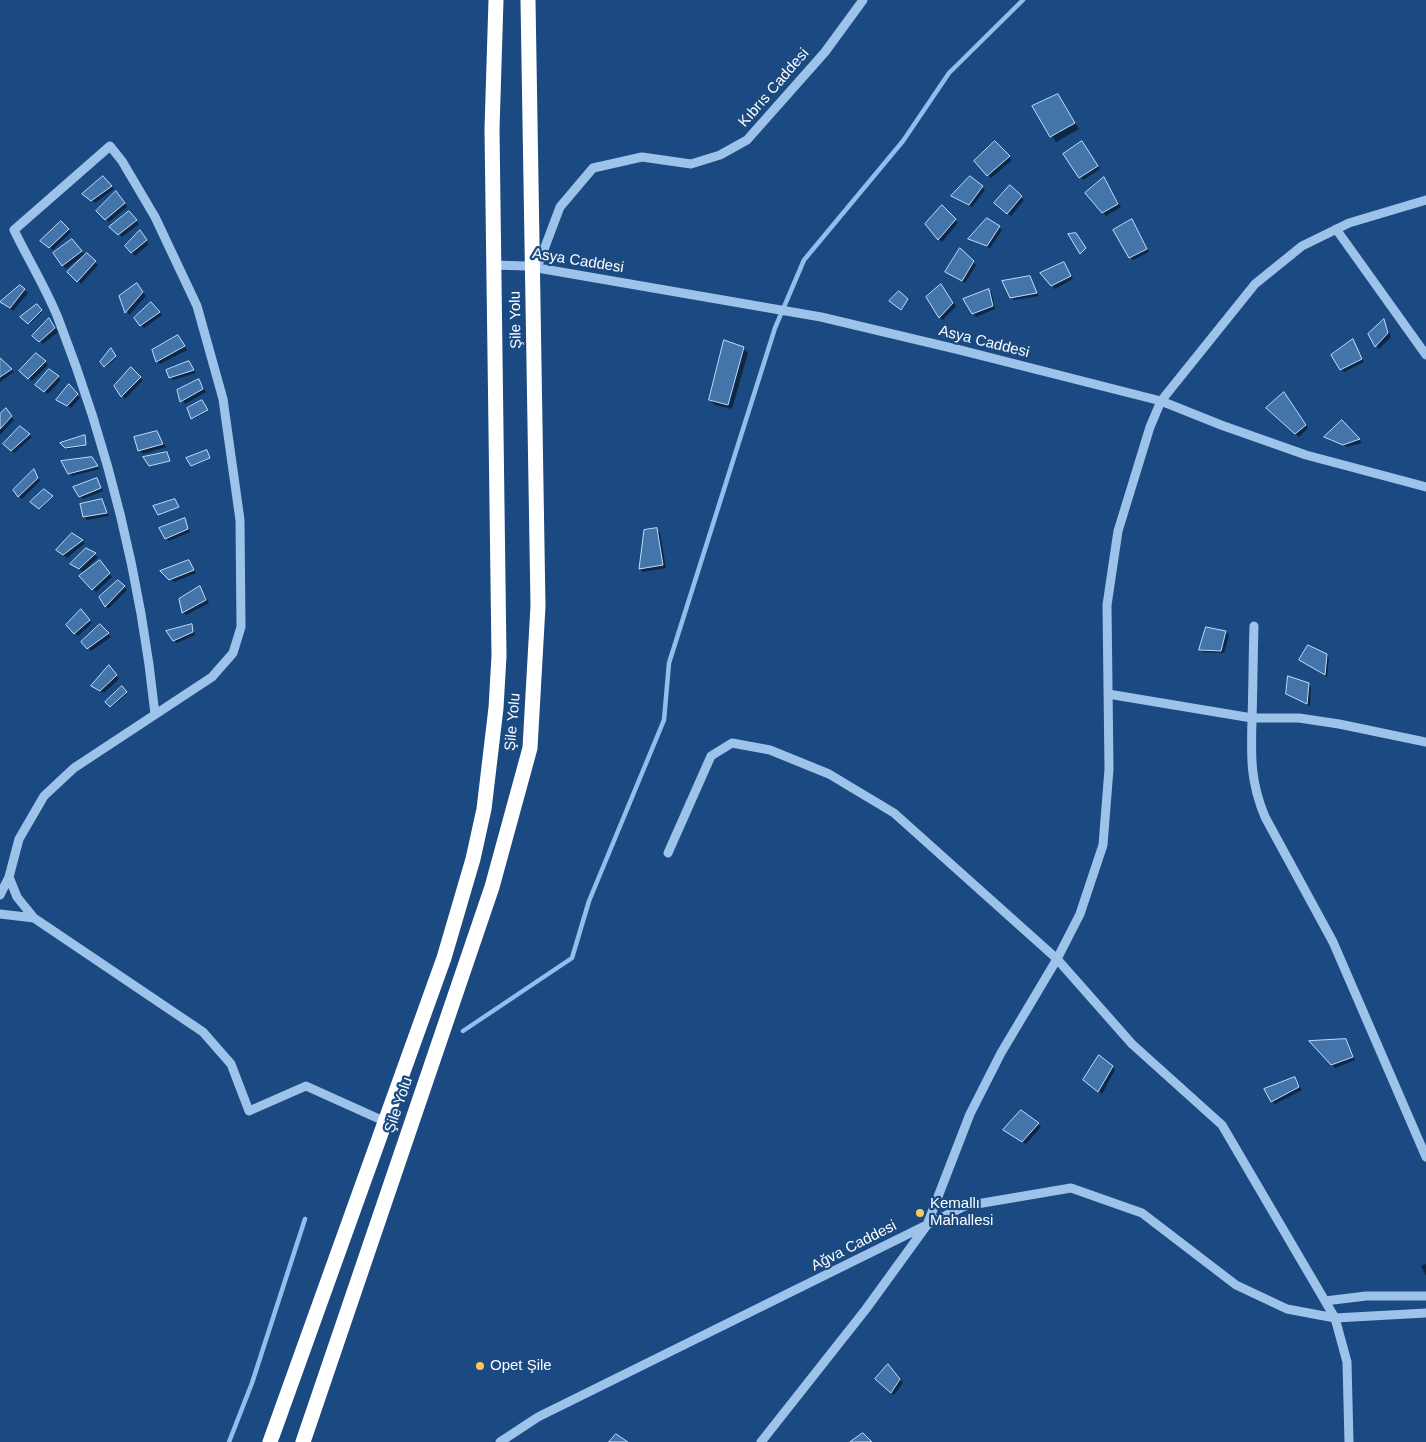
<!DOCTYPE html>
<html>
<head>
<meta charset="utf-8">
<style>
  body { margin:0 }
  canvas { display:block; background:#1a4a81 }
</style>
</head>
<body>
<canvas width="1426" height="1442"></canvas>
<script>
const c = document.querySelector('canvas').getContext('2d');
c.lineJoin = 'round';
function fill(path, color) {
  c.fillStyle = color;
  c.fill(path, 'evenodd');
}
function strokePath(path, color, width, dash) {
  c.strokeStyle = color;
  c.lineWidth = width;
  c.lineCap = dash ? 'butt' : 'round';
  c.setLineDash(dash || []);
  c.stroke(path);
}
function write(font, color, halo, rows, align = 'center') {
  c.font = font + ' Helvetica,sans-serif';
  c.lineWidth = 4.5;
  c.setLineDash([]);
  c.textBaseline = 'middle';
  c.strokeStyle = halo;
  c.fillStyle = color;
  for (const [text, x, y, turn = 0] of rows) {
    c.save();
    c.translate(x, y);
    c.rotate((+turn || 0) * Math.PI / 180);
    c.textAlign = isNaN(turn) ? turn : align;
    if (halo) c.strokeText(text, 0, 0);
    c.fillText(text, 0, 0);
    c.restore();
  }
}
fill(new Path2D(`
  M1058,96L1079,129L1056,142L1034,107Z
  M995,143L1012,160L991,178L975,161Z
  M1082,143L1100,169L1083,180L1065,154Z
  M103,177L114,189L95,203L87,197Z
  M1104,179L1121,207L1106,216L1102,212Z
  M1010,186L1024,200L1011,216L999,206Z
  M982,187L985,190L972,207L952,196Z
  M119,195L127,207L109,222L97,211Z
  M942,207L958,223L942,242L939,239Z
  M132,216L139,224L122,237L111,227Z
  M987,219L1002,230L990,248L970,239Z
  M1132,220L1149,252L1133,260L1130,257Z
  M61,223L71,232L53,250L45,244Z
  M143,235L149,244L135,256L126,246Z
  M72,241L84,254L66,269L54,253Z
  M960,250L976,265L965,283L947,272Z
  M87,255L98,265L81,284L69,272Z
  M1063,263L1073,279L1055,289L1052,285Z
  M1029,277L1039,296L1014,300L1011,297Z
  M21,287L28,293L13,311L5,304Z
  M140,288L146,296L129,315L121,297Z
  M943,288L956,306L943,320L940,317Z
  M989,290L992,293L995,309L976,317L965,300Z
  M151,303L162,315L144,328L141,325Z
  M36,306L42,312L30,324L22,317Z
  M1384,320L1391,337L1379,349L1370,334Z
  M52,323L58,332L43,344L34,336Z
  M181,340L187,350L160,364L157,361Z
  M1352,341L1364,362L1344,372L1341,369Z
  M743,348L748,353L732,409L715,405L710,400Z
  M111,350L116,358L106,367L102,362Z
  M0,360L14,372L0,382Z
  M45,362L48,365L32,381L24,374Z
  M189,362L196,373L173,380L170,377Z
  M131,368L143,380L125,399L116,386Z
  M49,371L61,380L48,394L40,388Z
  M198,380L206,392L185,404L178,391Z
  M69,386L80,398L71,408L58,400Z
  M1287,397L1308,428L1299,437L1268,408Z
  M203,402L208,412L193,419L192,418Z
  M8,412L14,420L0,435V416Z
  M1342,422L1362,443L1347,447L1325,437Z
  M156,432L166,447L143,454L139,450Z
  M29,434L32,437L14,453L5,444Z
  M85,437L86,446L67,449L62,444Z
  M206,451L210,459L193,466L192,465Z
  M167,454L170,462L150,466Z
  M95,462L100,469L72,476L69,473Z
  M34,471L40,481L22,499L19,496Z
  M97,479L103,491L83,499L80,496Z
  M45,491L53,497L41,509L31,502Z
  M102,500L109,516L87,520L84,517Z
  M175,500L179,508L159,514Z
  M184,519L190,532L169,541L166,538Z
  M657,530L660,533L666,568L643,572L640,569L645,531Z
  M73,534L85,543L67,558L61,553Z
  M87,550L98,557L83,572L72,564Z
  M189,562L196,573L174,582L162,572Z
  M103,565L112,577L96,592L80,576Z
  M118,581L127,590L108,609L106,606Z
  M200,588L209,603L186,615L183,612Z
  M84,614L92,623L78,636L68,625Z
  M191,625L195,635L177,643L174,640Z
  M100,626L111,637L91,651L83,642Z
  M1226,632L1229,635L1224,653L1203,652L1200,649Z
  M1326,655L1329,658L1327,677L1300,660Z
  M112,670L119,679L104,693L96,688Z
  M1308,684L1311,687L1310,706L1287,694Z
  M122,687L127,694L112,707L107,702Z
  M1346,1041L1355,1060L1335,1068L1312,1042Z
  M1112,1067L1115,1070L1102,1094L1088,1083Z
  M1295,1078L1302,1090L1275,1104L1272,1101Z
  M1038,1124L1041,1127L1026,1144L1005,1130Z
  M1426,1264V1276L1421,1266Z
  M891,1369L903,1383L894,1395L879,1382Z`), '#0007');
strokePath(new Path2D(`
  M463,1031L572,958L589,901L664,720L669,663L775,328L804,260L903,141L949,73L1023,0
  M229,1442L252,1383L305,1219`), '#90beed', 4.5);
const building = new Path2D(`
  M1058,94L1075,123L1050,137L1032,106Z
  M995,141L1010,156L987,176L974,161Z
  M1082,141L1098,166L1079,178L1063,154Z
  M103,176L112,186L91,201L82,194Z
  M970,176L983,186L969,205L951,196Z
  M1104,177L1118,204L1102,213L1085,193Z
  M1010,185L1022,196L1007,214L994,203Z
  M116,191L125,203L105,220L96,211Z
  M942,205L956,219L938,240L925,224Z
  M129,211L137,220L118,235L109,227Z
  M987,218L1000,226L987,246L968,239Z
  M1132,219L1147,249L1129,258L1113,230Z
  M61,221L69,229L49,248L40,241Z
  M140,230L147,240L131,253L125,246Z
  M1076,233L1086,248L1080,254L1068,234Z
  M72,239L82,251L62,266L53,253Z
  M960,248L974,261L962,281L945,272Z
  M87,253L96,261L77,282L67,272Z
  M1064,262L1071,276L1051,286L1040,273Z
  M1030,276L1037,293L1010,298L1002,281Z
  M137,283L143,292L125,313L119,296Z
  M941,284L953,303L939,318L926,297Z
  M20,285L25,289L10,308L0,302Z
  M989,289L993,306L972,314L963,299Z
  M899,291L908,299L901,310L889,301Z
  M151,302L160,312L140,326L134,318Z
  M37,304L42,310L28,324L20,317Z
  M49,318L55,328L39,342L32,336Z
  M1384,319L1388,333L1375,347L1368,334Z
  M178,335L185,346L156,362L152,350Z
  M1353,339L1362,359L1340,370L1331,355Z
  M724,340L744,347L728,405L709,400Z
  M111,348L116,356L104,367L100,362Z
  M36,353L46,361L28,379L19,371Z
  M0,358L12,369L0,377Z
  M189,361L194,370L169,378L166,370Z
  M131,367L141,377L121,397L114,386Z
  M49,369L59,376L44,392L35,385Z
  M199,379L203,389L180,402L177,390Z
  M69,384L78,394L67,406L56,400Z
  M1284,392L1306,425L1295,434L1266,408Z
  M202,400L208,410L191,419L187,408Z
  M6,408L12,416L0,429V414Z
  M1342,420L1360,439L1343,445L1324,437Z
  M20,426L30,434L11,451L3,444Z
  M157,431L163,444L138,451L134,437Z
  M85,435L86,445L65,448L60,443Z
  M207,450L210,458L191,466L186,458Z
  M167,452L170,461L149,466L143,457Z
  M92,457L98,466L68,474L61,461Z
  M34,469L38,478L18,497L13,490Z
  M97,478L101,488L79,497L73,487Z
  M44,489L53,496L39,509L30,502Z
  M102,499L107,513L83,517L80,504Z
  M175,499L179,507L158,515L153,506Z
  M185,518L188,529L165,539L159,528Z
  M657,528L663,565L639,569L644,530Z
  M72,533L83,540L63,555L56,550Z
  M86,548L96,553L79,569L70,564Z
  M100,560L110,573L92,590L79,576Z
  M189,560L194,570L169,580L160,571Z
  M118,580L125,586L105,607L99,597Z
  M200,586L206,600L182,613L179,599Z
  M81,609L90,620L74,634L66,625Z
  M100,624L109,633L87,649L81,642Z
  M192,624L193,632L173,641L166,631Z
  M1206,627L1226,631L1221,651L1199,650Z
  M1308,645L1327,654L1325,675L1299,660Z
  M109,665L117,675L100,691L91,686Z
  M1288,676L1309,683L1307,704L1286,694Z
  M122,686L127,692L110,707L105,702Z
  M1346,1039L1353,1057L1331,1065L1309,1041Z
  M1099,1055L1113,1066L1098,1092L1083,1080Z
  M1295,1077L1299,1087L1271,1102L1264,1089Z
  M1021,1110L1039,1123L1022,1142L1003,1130Z
  M888,1364L900,1379L891,1393L875,1379Z
  M863,1433L872,1442H850Z
  M616,1434L628,1442H609Z`);
fill(building, '#4375ab');
strokePath(building, '#c2dcf8', 1);
strokePath(new Path2D(`
  M1336,229L1426,355
  M494,265L526,266L821,317L960,350L1161,401L1221,425L1306,455L1426,487
  M537,268L560,207L593,168L642,157L691,164L720,155L747,140L825,52L863,0
  M1254,626C1253,657 1253,688 1252,719C1251,757 1250,781 1265,817L1333,942L1426,1157
  M1108,694L1252,718H1299L1339,724L1426,742
  M668,853L711,756L732,743L770,750L829,774L894,813L1057,959L1132,1044L1222,1125L1335,1318L1347,1362L1349,1442
  M9,877L17,897L34,918L203,1032L231,1064L249,1111L306,1086L386,1122
  M0,895L9,877L19,839L44,796L74,768L212,677L233,653L241,627L240,520L223,399L197,306L155,217L122,161L110,146L14,230C28,259 46,288 58,318C107,444 141,580 155,714
  M0,914L34,918
  M1325,1301L1366,1296H1426
  M500,1442L538,1417L965,1206L1071,1188L1142,1213L1236,1285L1287,1309L1335,1318L1426,1313
  M761,1442L866,1309L927,1225L970,1114L1001,1053L1057,959L1080,914L1103,845L1109,769L1107,605L1118,531L1150,427L1161,401L1255,284L1302,246L1349,223L1426,200`), '#9dc3ea', 9);
strokePath(new Path2D(`
  M270,1442L444,958L473,859L484,809L496,708L499,656L492,129L496,0
  M303,1442L492,887L530,748L538,606L528,0`), '#fff', 15);
for (const [x, y, r, color] of [
  [920,1213,5,"#fdc859"],
  [480,1366,5,"#fdc859"]
]) {
  const dot = new Path2D();
  dot.arc(x, y, r, 0, 2 * Math.PI);
  c.fillStyle = color;
  c.fill(dot);
  strokePath(dot, '#1a4a81', 2);
}
write('15px', '#fff', '#1a4a81', [
  ["Kıbrıs Caddesi",774,88,-49],
  ["Asya Caddesi",578,261,9],
  ["Şile Yolu",516,320,-91],
  ["Asya Caddesi",984,342,14],
  ["Şile Yolu",513,722,-85],
  ["Şile Yolu",399,1105,-71],
  ["Ağva Caddesi",854,1246,-27]
]);
write('15px', '#fff', '#1a4a81', [
  ["Kemallı",930,1204],
  ["Mahallesi",930,1221],
  ["Opet Şile",490,1366]
], 'left');
</script>
</body>
</html>
